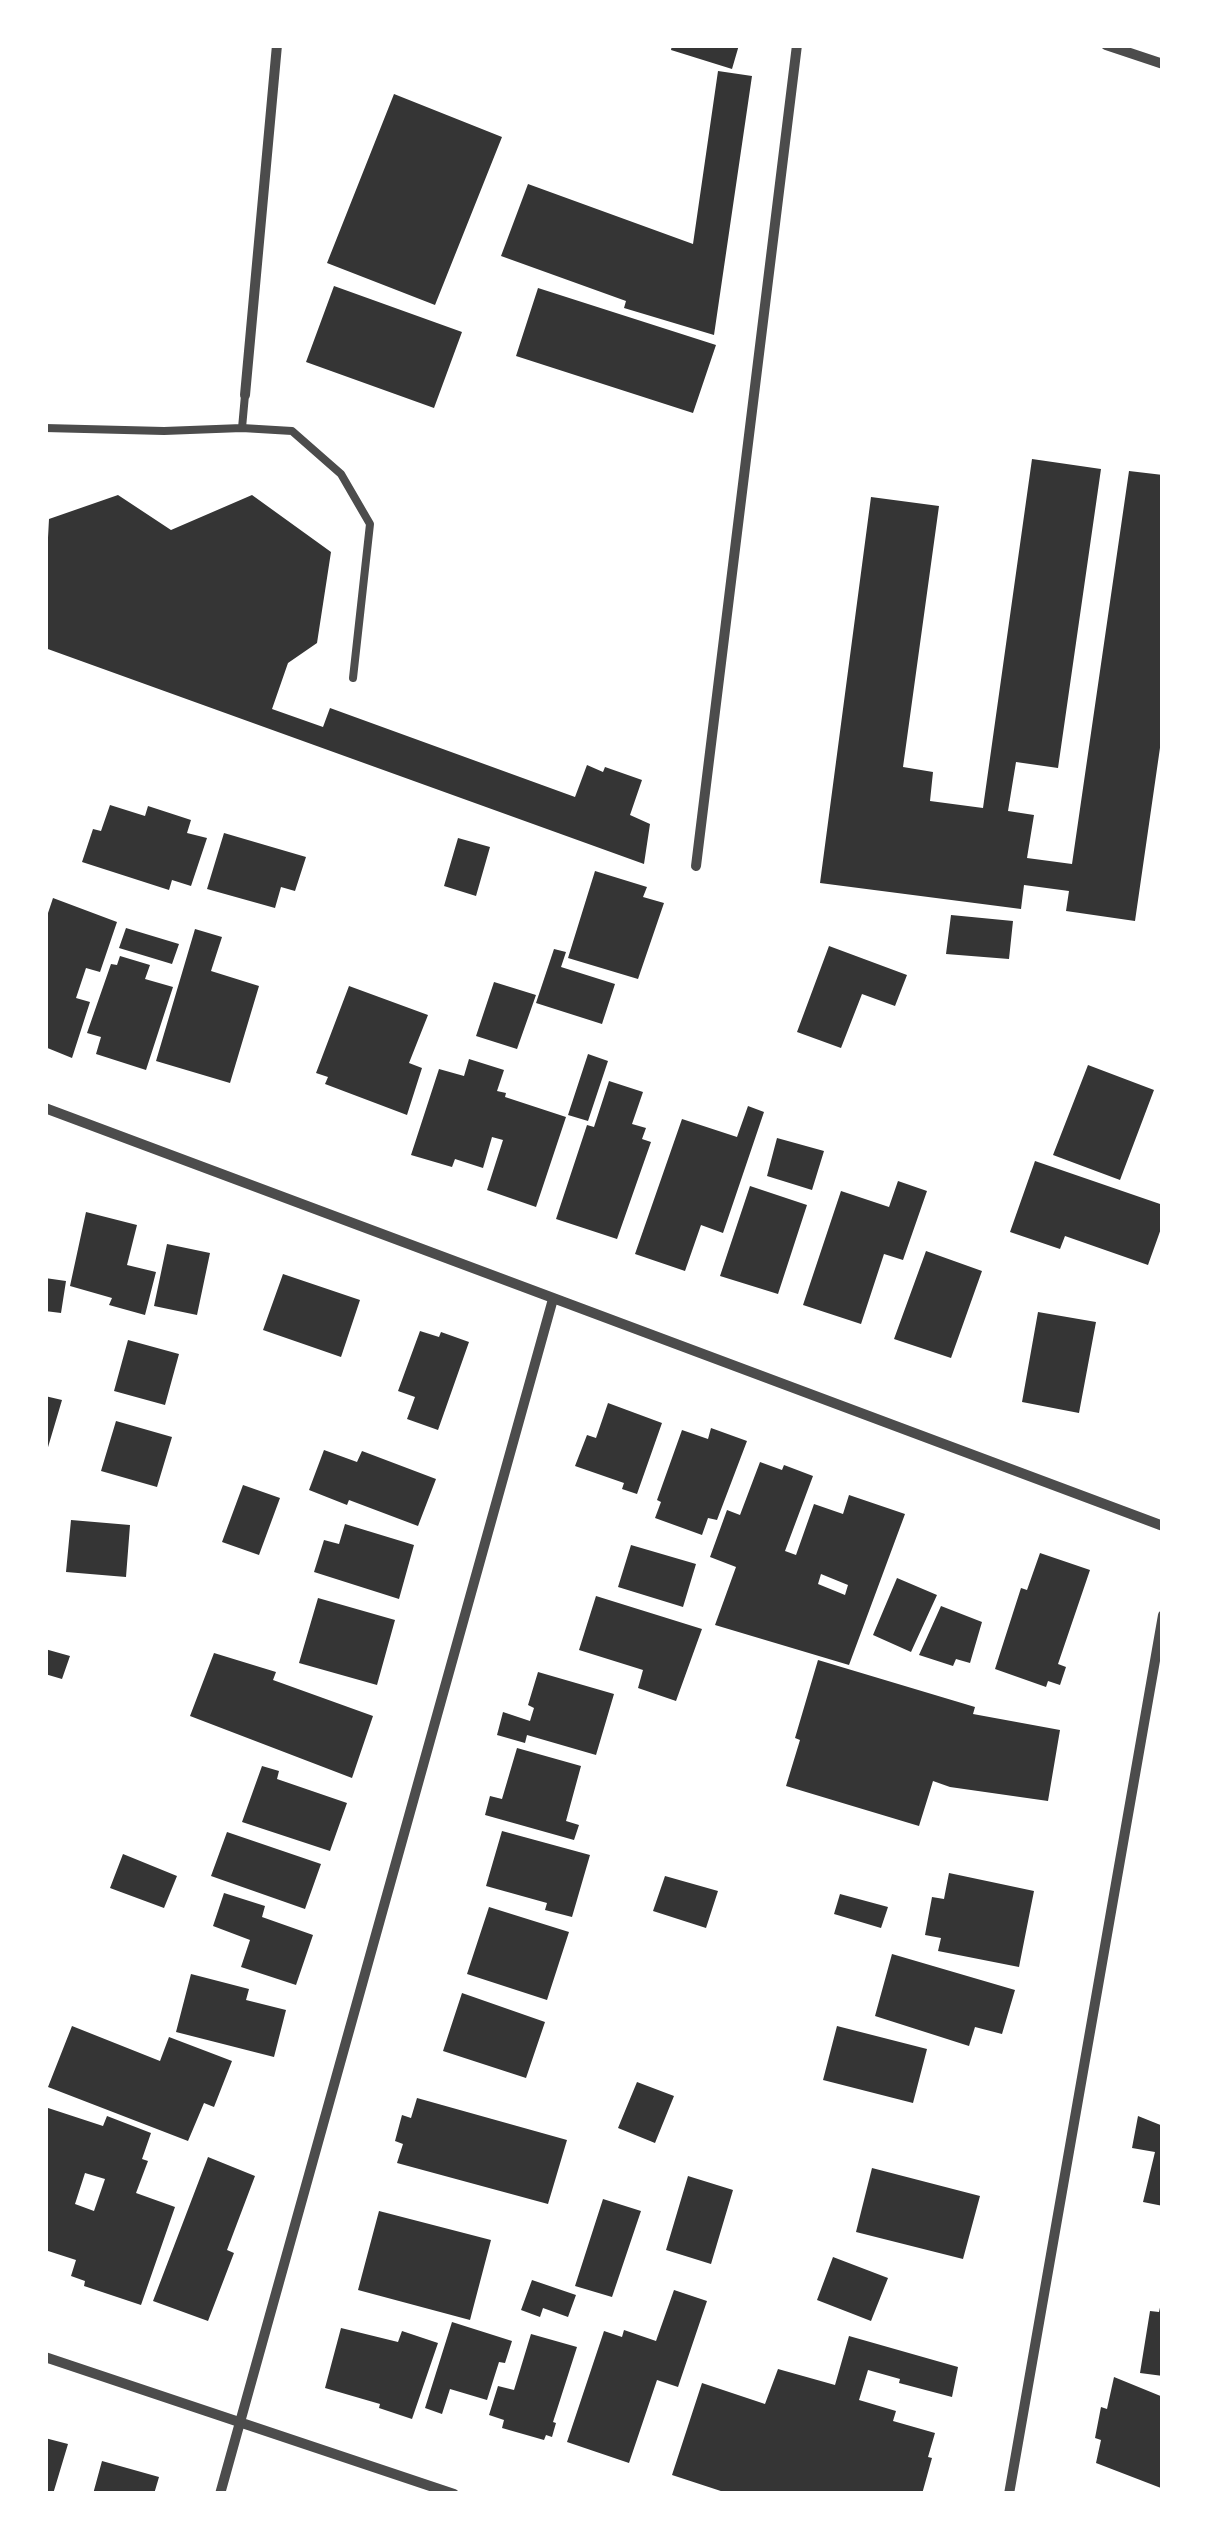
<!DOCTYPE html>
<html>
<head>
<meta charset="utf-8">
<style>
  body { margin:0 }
  #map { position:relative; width:1208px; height:2539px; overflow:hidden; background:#fff; font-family:Overpass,sans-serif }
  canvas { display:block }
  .frame { position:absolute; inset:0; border:48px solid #fff; pointer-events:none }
</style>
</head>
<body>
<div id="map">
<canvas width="1208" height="2539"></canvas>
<div class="frame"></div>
</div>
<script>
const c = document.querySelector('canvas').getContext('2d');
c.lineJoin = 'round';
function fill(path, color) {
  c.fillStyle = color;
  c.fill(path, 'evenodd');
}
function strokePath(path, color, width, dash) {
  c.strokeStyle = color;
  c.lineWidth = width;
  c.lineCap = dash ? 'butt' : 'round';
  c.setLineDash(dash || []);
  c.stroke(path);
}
fill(new Path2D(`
  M672,45H739L732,69L671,50Z
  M718,71L752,76L714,335L624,308L626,301L501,256L528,184L693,244Z
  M394,94L502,137L435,305L327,263Z
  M334,286L462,332L434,408L306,362Z
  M538,288L716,345L693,413L516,356Z
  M1032,459L1101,469L1058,768L1016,762L1008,811L1034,815L1027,858L1072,864L1129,471L1163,475V727L1135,921L1066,911L1069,891L1024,885L1021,909L820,883L871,497L939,506L903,767L933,772L930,801L983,808Z
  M118,495L171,530L252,495L331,552L317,643L288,663L272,709L323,727L330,708L575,797L587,765L603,772L605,767L642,780L630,815L650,824L644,864L45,648V593L49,519Z
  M110,805L145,816L148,806L191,820L187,833L207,838L191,886L172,880L169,890L82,862L93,829L101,831Z
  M224,833L306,857L295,891L281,887L275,908L207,889Z
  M458,838L490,847L476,896L444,886Z
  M595,871L647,887L643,897L664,903L638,979L568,958Z
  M53,898L117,922L100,972L86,968L76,998L90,1002L72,1058L45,1047V922Z
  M951,915L1013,921L1009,959L946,954Z
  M126,928L179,944L172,964L119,948Z
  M195,929L222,937L211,971L259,986L230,1083L156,1061Z
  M829,946L907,975L895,1006L862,994L841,1048L797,1032Z
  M554,949L566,952L561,967L615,984L602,1024L536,1003Z
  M120,956L150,965L145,979L173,987L146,1070L96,1054L101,1037L87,1033L111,964L117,965Z
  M494,982L536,995L517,1049L476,1036Z
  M349,986L428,1015L409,1063L422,1068L407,1115L325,1084L328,1077L316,1073Z
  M588,1054L608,1061L588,1121L568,1115Z
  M469,1059L504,1070L497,1091L506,1093L505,1097L566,1117L536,1207L487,1190L503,1140L492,1137L483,1168L455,1159L452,1167L411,1155L439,1069L464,1076Z
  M1088,1065L1154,1090L1120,1180L1053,1155Z
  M609,1081L643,1092L632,1124L646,1128L642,1139L651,1142L617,1239L556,1219L587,1125L594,1127Z
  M748,1106L764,1112L723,1233L701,1225L685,1271L635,1254L682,1119L737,1137Z
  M777,1138L824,1151L812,1190L767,1176Z
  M1035,1161L1163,1205V1223L1148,1265L1065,1236L1060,1249L1010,1232Z
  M898,1181L927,1191L903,1260L884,1254L861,1324L803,1305L841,1191L889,1207Z
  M750,1186L807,1205L778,1294L720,1276Z
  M86,1212L137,1225L127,1265L156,1272L145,1315L109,1305L112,1298L70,1286Z
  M167,1244L210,1253L197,1315L154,1306Z
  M926,1251L982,1271L951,1358L894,1339Z
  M283,1274L360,1300L341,1357L263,1330Z
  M45,1278L66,1281L61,1313L45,1311Z
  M1038,1312L1096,1322L1079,1413L1022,1402Z
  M420,1331L439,1337L441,1332L469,1342L438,1430L407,1419L415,1397L398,1391Z
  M128,1340L179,1354L165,1405L114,1391Z
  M45,1396L62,1400L46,1454H45Z
  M608,1403L662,1423L637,1494L622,1489L624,1483L575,1466L587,1435L596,1438Z
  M116,1421L172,1437L157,1487L101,1471Z
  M711,1428L747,1441L717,1520L708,1518L702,1535L655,1518L661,1502L657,1500L682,1430L708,1439Z
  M324,1450L357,1462L362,1451L436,1479L418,1526L349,1500L347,1505L309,1490Z
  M760,1462L782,1470L784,1465L813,1476L785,1551L796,1555L814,1504L843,1514L849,1495L905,1514L849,1665L715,1625L736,1567L710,1557L727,1510L740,1515ZM821,1574L848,1585L845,1595L818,1584Z
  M243,1485L280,1498L259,1555L222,1542Z
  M71,1520L130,1525L126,1577L66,1572Z
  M345,1524L414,1545L399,1599L314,1572L324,1540L339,1544Z
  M631,1545L696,1564L683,1607L618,1587Z
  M1040,1553L1090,1570L1058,1664L1066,1667L1060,1685L1048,1681L1046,1687L995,1669L1021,1588L1027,1590Z
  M897,1578L937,1595L911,1652L873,1635Z
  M596,1596L702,1629L676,1701L638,1688L643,1670L579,1650Z
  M318,1598L395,1620L377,1685L299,1663Z
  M941,1606L982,1622L970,1663L956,1659L953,1666L919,1655Z
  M45,1649L70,1656L62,1679L45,1674Z
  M214,1653L276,1672L273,1680L373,1716L352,1778L190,1716Z
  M818,1660L975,1707L973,1714L1060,1730L1048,1801L950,1787L933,1781L919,1826L786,1786L800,1740L795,1738Z
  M538,1672L614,1694L596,1755L527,1735L525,1743L497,1735L503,1712L530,1721L534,1708L528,1705Z
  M517,1748L581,1766L566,1821L579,1825L574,1840L485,1815L490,1796L502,1799Z
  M262,1766L279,1771L277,1779L347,1803L330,1851L242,1822Z
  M502,1831L590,1855L572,1917L545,1910L547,1903L486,1886Z
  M227,1832L321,1864L305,1909L211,1876Z
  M123,1854L177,1876L164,1908L110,1888Z
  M949,1873L1034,1891L1019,1967L938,1951L941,1938L925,1935L932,1897L944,1899Z
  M665,1876L718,1891L706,1928L653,1911Z
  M224,1893L265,1906L262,1917L313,1935L296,1985L241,1967L250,1940L213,1926Z
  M840,1894L888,1907L881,1928L834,1914Z
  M489,1907L569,1932L547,2000L467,1974Z
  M892,1954L1015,1990L1002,2034L975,2027L969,2046L875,2016Z
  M191,1974L249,1989L246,2000L286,2010L274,2057L176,2032Z
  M462,1993L545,2022L526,2078L443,2051Z
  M72,2026L160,2061L169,2037L232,2061L214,2107L204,2103L188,2141L48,2087Z
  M837,2026L927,2049L913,2103L823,2080Z
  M637,2082L674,2096L655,2143L618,2128Z
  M417,2098L567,2140L548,2204L397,2163L403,2144L395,2141L402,2115L411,2118Z
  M45,2107L103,2126L107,2116L151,2133L142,2159L148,2161L136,2193L175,2207L141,2305L84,2286L85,2281L71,2276L76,2260L45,2250ZM85,2173L105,2179L94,2211L75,2204Z
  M1138,2116L1163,2126V2206L1143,2202L1155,2152L1132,2148Z
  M208,2157L255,2176L227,2250L234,2253L208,2321L153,2301Z
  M872,2168L980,2196L963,2259L856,2232Z
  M688,2176L733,2190L711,2264L666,2250Z
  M603,2199L641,2211L612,2297L575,2286Z
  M379,2211L491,2240L470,2320L358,2290Z
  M833,2257L888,2278L871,2321L817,2300Z
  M532,2280L576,2295L568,2317L543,2308L540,2317L521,2310Z
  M674,2290L707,2301L678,2387L657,2380L629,2463L567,2442L604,2331L622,2337L624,2330L656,2341Z
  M1161,2303H1163V2376L1140,2373L1150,2311L1159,2312Z
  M452,2322L512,2341L505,2363L499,2362L487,2400L450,2389L442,2414L425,2408Z
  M341,2328L398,2342L402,2331L438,2343L412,2419L379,2408L380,2404L325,2388Z
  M531,2334L577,2347L553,2422L556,2423L552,2437L546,2435L544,2440L502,2428L504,2420L489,2415L498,2386L514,2390Z
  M849,2336L958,2367L952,2397L899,2383L900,2379L868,2370L859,2400L896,2411L893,2421L935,2433L928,2457L932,2458L922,2494H730L672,2475L702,2383L765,2404L778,2369L835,2385Z
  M1114,2377L1163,2397V2476L1161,2488L1096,2463L1101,2440L1095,2438L1101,2407L1107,2409Z
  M45,2438L68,2444L53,2494H45Z
  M102,2461L159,2477L154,2494H93Z`), '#353535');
strokePath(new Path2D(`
  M45,428L164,431L242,428L292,431L341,474L370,524L353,678
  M242,428L245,395`), '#4c4c4c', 8);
strokePath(new Path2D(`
  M1106,45L1163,64
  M245,395L277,45
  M696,866L797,45
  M45,1108L1163,1526
  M45,2357L454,2494
  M220,2494L553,1299
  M1009,2494L1163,1615`), '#4c4c4c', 10);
</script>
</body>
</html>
